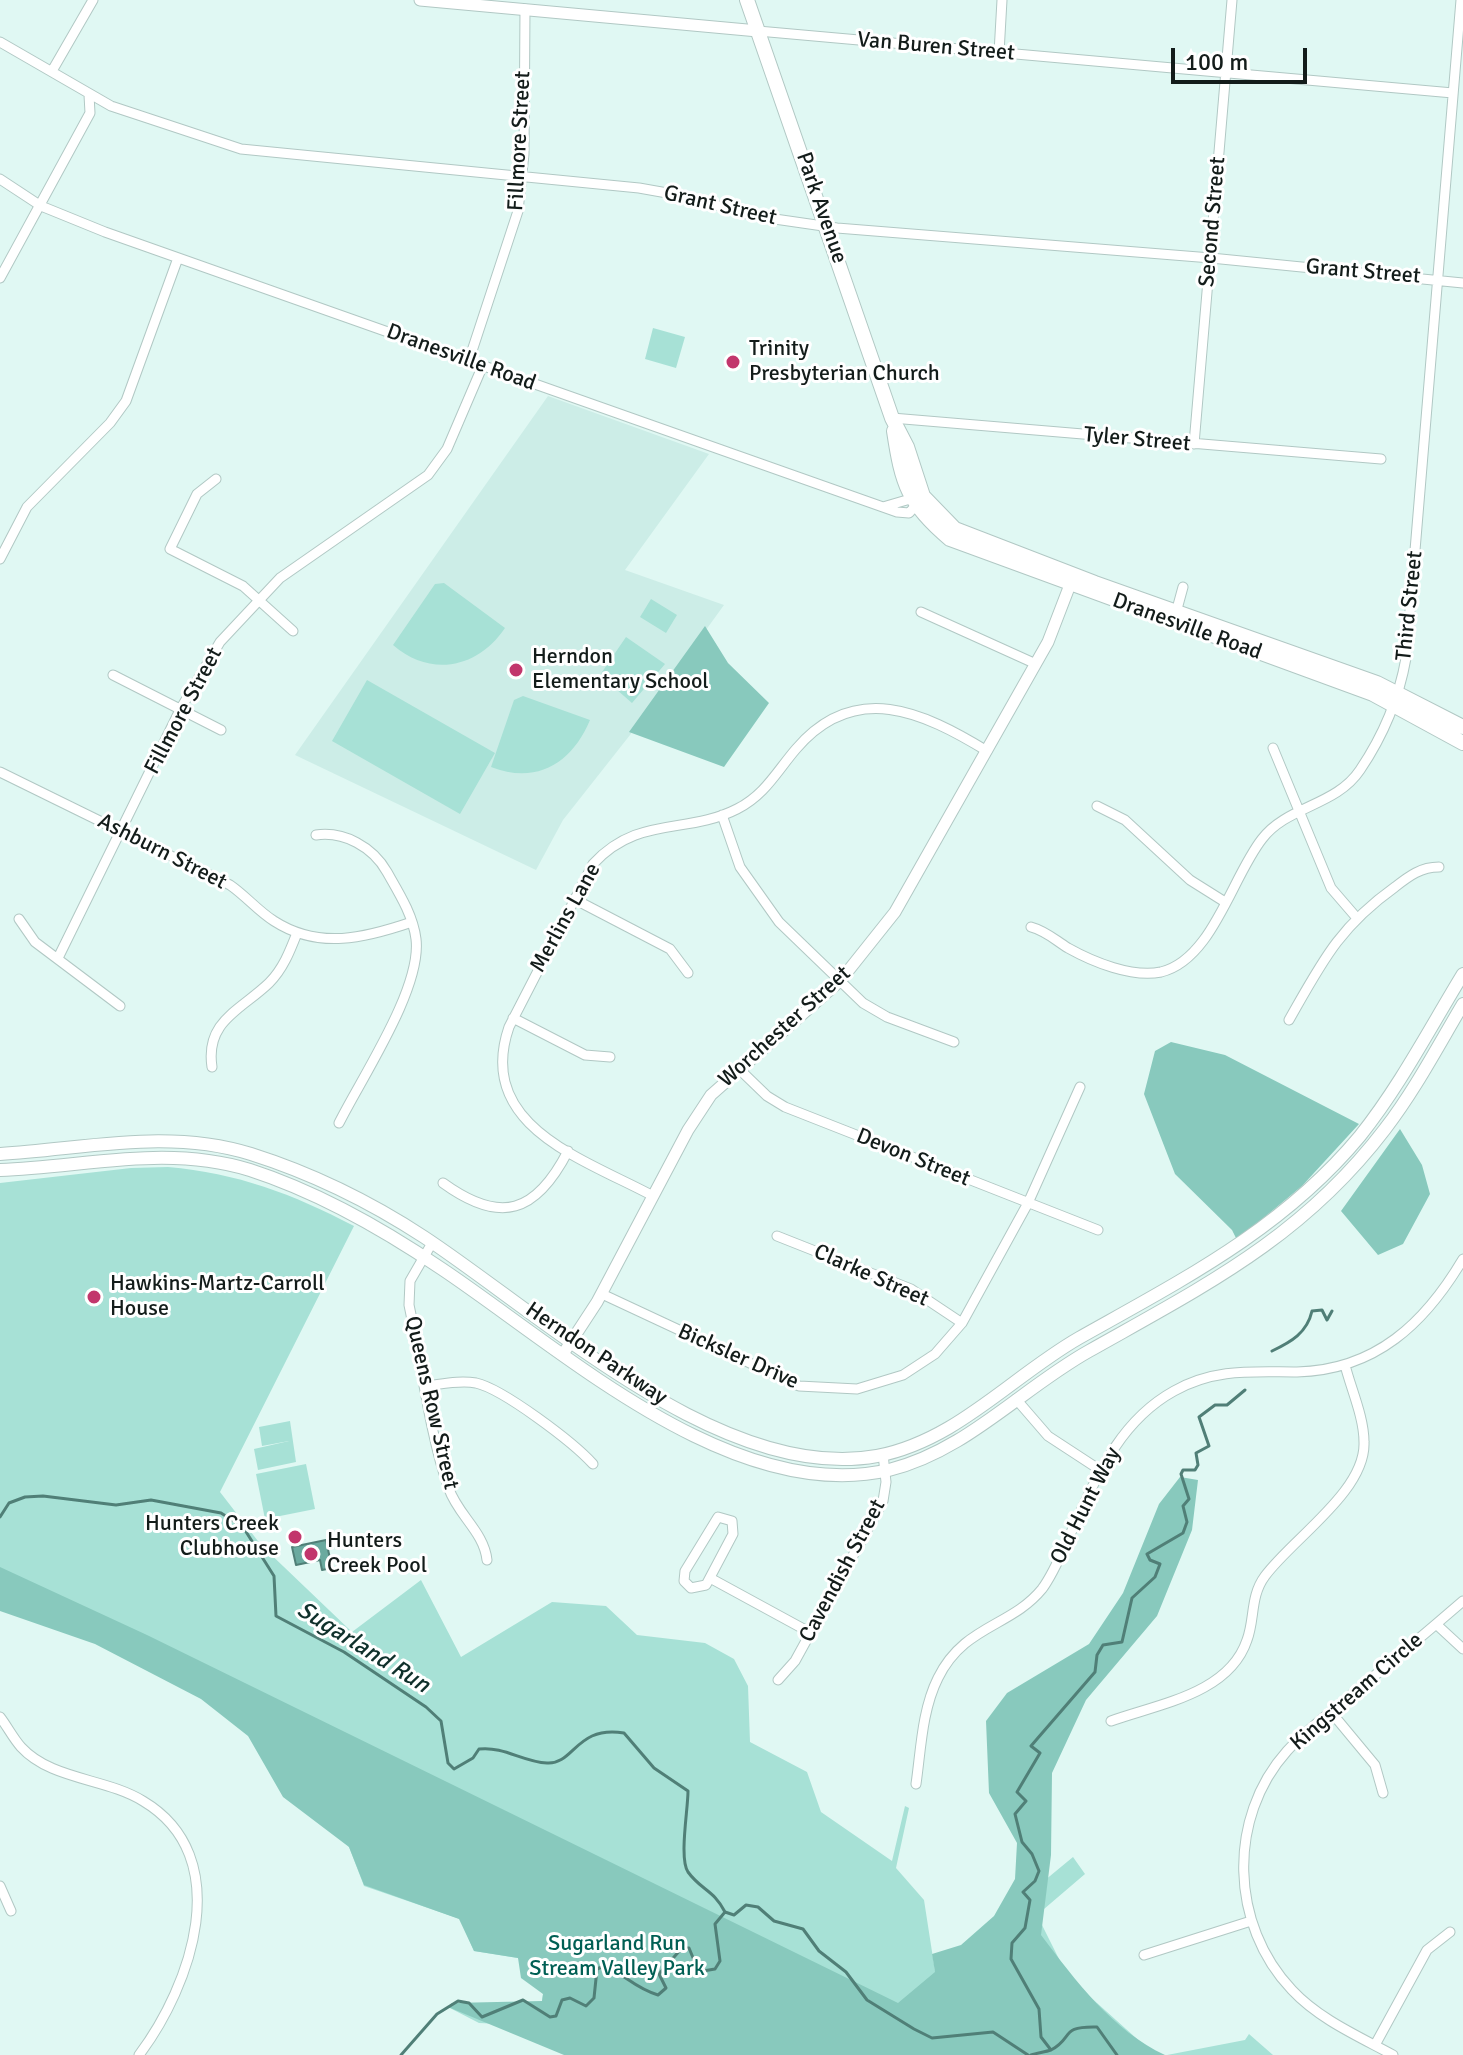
<!DOCTYPE html>
<html>
<head>
<meta charset="utf-8">
<style>
  body { margin:0 }
  #map { position:relative; width:1463px; height:2055px; overflow:hidden; background:#e0f8f3; font-family:Signika,sans-serif }
  canvas { display:block }
  .scale { position:absolute; left:1171px; top:48px; width:136px; height:36px; box-sizing:border-box; border:4px solid #131c1a; border-top:0; padding-left:10px; font-size:24px; line-height:28px; white-space:nowrap; color:#131c1a; -webkit-text-stroke:6px #fff; paint-order:stroke }
</style>
</head>
<body>
<div id="map">
<canvas width="1463" height="2055"></canvas>
<div class="scale">100 m</div>
</div>
<script>
const c = document.querySelector('canvas').getContext('2d');
c.lineJoin = 'round';
function fill(path, color) {
  c.fillStyle = color;
  c.fill(path, 'evenodd');
}
function strokePath(path, color, width, dash) {
  c.strokeStyle = color;
  c.lineWidth = width;
  c.lineCap = dash ? 'butt' : 'round';
  c.setLineDash(dash || []);
  c.stroke(path);
}
function write(font, color, halo, rows, align = 'center') {
  c.font = font + ' Signika,sans-serif';
  c.lineWidth = 6;
  c.setLineDash([]);
  c.textBaseline = 'middle';
  c.strokeStyle = halo;
  c.fillStyle = color;
  for (const [text, x, y, turn = 0] of rows) {
    c.save();
    c.translate(x, y);
    c.rotate((+turn || 0) * Math.PI / 180);
    c.textAlign = isNaN(turn) ? turn : align;
    if (halo) c.strokeText(text, 0, 0);
    c.fillText(text, 0, 0);
    c.restore();
  }
}
fill(new Path2D(`
  M548,396L709,454L625,570L724,605L630,735L563,820L536,870L295,755Z`), '#ccede7');
fill(new Path2D(`
  M653,328L685,337L676,368L645,359Z
  M444,583L505,628C478,668 431,678 393,645L435,584Z
  M651,599L677,615L666,633L640,617Z
  M626,637L665,664L632,703L600,675Z
  M367,680L495,753L460,814L332,741Z
  M523,696L590,720C572,763 537,785 491,767L514,700Z
  M168,1167C237,1173 293,1194 354,1226L220,1492L261,1545L352,1632L421,1580L461,1657L552,1602L606,1606L637,1635L705,1643L734,1659L748,1686L750,1742L807,1772L821,1812L892,1861L905,1806L909,1808L896,1868L924,1900L935,1971L1073,1857L1085,1874L1037,1915L1068,1977L1155,2055L479,2023L448,2007L542,2002L543,1994L518,1958L474,1951L460,1919L364,1886L349,1847L255,1710L0,1589V1183L131,1168Z
  M290,1421L296,1462L258,1470L254,1449L289,1441L262,1446L259,1427Z
  M306,1464L315,1509L265,1519L256,1474Z
  M1249,2034L1273,2055H1167L1245,2040Z`), '#a7e1d6');
fill(new Path2D(`
  M705,626L728,663L769,703L724,767L629,732Z
  M1171,1042L1225,1055L1359,1124L1302,1186L1237,1240L1232,1230L1175,1174L1144,1094L1155,1051Z
  M1400,1129L1422,1165L1430,1194L1403,1244L1378,1255L1341,1211Z
  M1180,1477L1198,1480L1192,1530L1157,1616L1086,1700L1052,1773L1051,1855L1041,1935C1075,1980 1113,2031 1165,2055H564L448,2007L452,2003L542,2001L543,1994L521,1978L518,1958L474,1951L459,1919L364,1885L349,1847L283,1797L248,1736L201,1699L95,1644L0,1611V1567L147,1635L898,2003L935,1972L932,1954L961,1945L994,1916L1015,1879L1017,1843L989,1793L986,1721L1007,1693L1089,1644L1123,1593L1159,1504Z`), '#88c9bd');
const water = new Path2D(`
  M326,1540L332,1568L322,1570L320,1560L296,1565L292,1547Z`);
fill(water, '#6aaa9f');
strokePath(water, '#507f77', 2);
strokePath(new Path2D(`
  M1272,1351C1291,1342 1307,1333 1312,1311L1322,1310L1327,1320L1332,1311
  M0,1517L9,1503L25,1497L43,1496L116,1505L151,1500L221,1513L243,1527L274,1576L276,1616L344,1652L426,1707L441,1721L448,1763L454,1769L473,1758L479,1749C504,1746 523,1762 547,1763C574,1765 576,1725 624,1733L654,1768L688,1791C688,1810 679,1858 688,1872C701,1890 714,1890 725,1912L734,1915L746,1905L758,1907L774,1921L803,1929L819,1951L846,1972L867,2000L914,2029L932,2038L993,2032L1028,2055
  M1051,2050L1041,2037L1039,2009L1011,1959L1012,1943L1025,1928L1030,1900L1023,1892L1035,1881L1039,1871L1032,1854L1022,1842L1015,1814L1026,1801L1017,1792L1040,1753L1031,1746L1037,1739L1095,1672L1097,1655L1103,1645L1122,1642L1132,1598L1155,1577L1160,1564L1150,1560L1147,1554L1183,1533L1187,1522L1183,1506L1189,1499L1181,1474L1183,1470H1195L1198,1465L1196,1453L1209,1446L1199,1417L1215,1405H1227L1245,1390
  M401,2055L437,2014L458,2001L469,2003L482,2017L523,2000L550,2017L556,2016L562,2000L570,1998L586,2006L594,1998L597,1969L604,1966C625,1974 634,1988 658,1995L666,1988L659,1974L682,1948H689L696,1965L703,1971L715,1969L720,1961L715,1924L725,1912
  M1031,2055C1037,2053 1045,2052 1051,2050C1074,2038 1059,2026 1097,2027L1117,2055`), '#507f77', 3);
const minor = new Path2D(`
  M758,31L1453,93
  M0,42L111,106L241,149L639,188L684,196L754,216L837,228L1211,258L1463,283
  M999,53L1002,0
  M52,71L93,0
  M0,179L41,206L105,232L897,512L909,513L919,502
  M0,278L90,113L89,95
  M469,360L518,211L524,154L525,9
  M892,418L1381,459
  M1194,444L1232,0
  M216,479L197,494L170,549L243,586L293,631
  M883,507L917,497
  M0,559L27,507L110,423L126,401L178,258
  M1177,609L1183,587
  M921,612L1036,664
  M113,675L221,730
  M1273,748L1331,888L1356,917
  M0,772L230,885C246,896 258,911 274,921C319,950 365,938 412,922
  M1097,806L1125,820L1190,880L1225,902
  M722,815L740,867L779,922L863,1003L887,1017L954,1042
  M316,835C344,831 373,847 387,872C399,893 413,915 416,939C422,988 362,1077 339,1123
  M574,899L670,949L688,973
  M19,919L35,942L120,1006
  M1031,927C1046,931 1055,940 1068,948C1093,962 1132,978 1161,972C1212,960 1232,877 1262,839C1287,806 1336,806 1360,770C1383,736 1399,698 1406,658L1461,0
  M58,958L181,708L220,642L280,578L428,475L447,449L483,365
  M513,1018L585,1055L610,1057
  M1289,1020C1322,962 1339,927 1395,887C1409,876 1421,867 1439,867
  M212,1067C205,1021 241,1010 269,983C283,969 290,951 297,933
  M738,1068L767,1096L785,1107L1098,1230
  M443,1183C501,1225 536,1213 568,1151
  M653,1196C584,1159 475,1126 509,1027L593,864C638,815 686,835 737,809C765,795 777,771 796,749C855,680 923,712 987,751
  M777,1236L911,1289L962,1323
  M432,1243L410,1281L409,1305C421,1361 430,1437 449,1489C458,1515 484,1532 487,1560
  M602,1294L799,1386L857,1389L903,1375L935,1354L962,1323L1028,1203L1080,1087
  M426,1386C443,1384 459,1380 476,1383C503,1389 573,1442 593,1464
  M1016,1399L1048,1436L1100,1470
  M718,1517L732,1521L733,1534L706,1585L691,1588L684,1581L685,1571Z
  M710,1578L811,1633
  M1436,1624L1463,1649
  M778,1680L795,1661L883,1501L886,1482L883,1454
  M1331,1712L1375,1765L1383,1793
  M0,1717C7,1726 13,1738 21,1747C51,1780 106,1778 143,1801C237,1857 191,1986 139,2055
  M1111,1721C1158,1704 1229,1694 1247,1640C1255,1619 1250,1596 1265,1576C1292,1539 1366,1491 1364,1442C1364,1417 1351,1389 1345,1365
  M916,1784C921,1749 922,1710 938,1678C964,1625 1011,1627 1042,1589C1053,1574 1060,1557 1067,1541C1094,1484 1116,1423 1174,1391C1215,1368 1252,1372 1297,1372C1376,1370 1425,1323 1463,1259
  M0,1886L11,1911
  M1144,1955L1251,1921
  M1375,2045L1427,1950L1450,1932
  M1393,2055C1358,2036 1319,2019 1292,1990C1230,1925 1227,1818 1287,1751C1306,1730 1330,1713 1351,1695C1389,1664 1426,1633 1463,1601`);
const tertiary = new Path2D(`
  M420,0L758,31
  M563,1354L597,1302L688,1130L711,1095L840,981L895,912L1048,642L1073,577`);
const secondary = new Path2D(`
  M0,1154C85,1149 167,1128 251,1154C311,1173 372,1203 424,1237C545,1317 724,1484 877,1456C956,1441 1011,1377 1079,1338C1182,1280 1283,1229 1360,1136C1400,1086 1430,1028 1463,974
  M0,1170C85,1167 166,1144 250,1170C318,1192 383,1229 442,1269C563,1350 733,1506 889,1470C966,1451 1021,1389 1089,1351C1204,1286 1302,1238 1385,1129C1415,1090 1438,1046 1463,1004`);
const primary = new Path2D(`
  M747,0L892,418L907,447L923,496L955,529L1095,583L1377,683L1463,727
  M894,431C902,484 908,504 950,539L1373,694L1463,743`);
strokePath(minor, '#b1c8c4', 11);
strokePath(tertiary, '#b1c8c4', 13);
strokePath(secondary, '#b1c8c4', 14);
strokePath(primary, '#b1c8c4', 16);
strokePath(minor, '#fff', 9);
strokePath(tertiary, '#fff', 11);
strokePath(secondary, '#fff', 12);
strokePath(primary, '#fff', 14);
for (const [x, y, r, color] of [
  [733,362,8,"#c2366c"],
  [516,670,8,"#c2366c"],
  [94,1297,8,"#c2366c"],
  [295,1537,8,"#c2366c"],
  [311,1554,8,"#c2366c"]
]) {
  const dot = new Path2D();
  dot.arc(x, y, r, 0, 2 * Math.PI);
  c.fillStyle = color;
  c.fill(dot);
  strokePath(dot, '#fff', 3);
}
write('22px', '#131c1a', '#fff', [
  ["Van Buren Street",936,47,5],
  ["Fillmore Street",520,141,-87],
  ["Grant Street",720,206,13],
  ["Park Avenue",821,208,71],
  ["Second Street",1213,222,-85],
  ["Grant Street",1363,272,5],
  ["Dranesville Road",461,358,20],
  ["Tyler Street",1137,440,5],
  ["Third Street",1410,606,-84],
  ["Dranesville Road",1187,627,20],
  ["Fillmore Street",184,711,-62],
  ["Ashburn Street",162,852,27],
  ["Merlins Lane",566,918,-61],
  ["Worchester Street",785,1027,-42],
  ["Devon Street",913,1158,22],
  ["Clarke Street",871,1276,24],
  ["Herndon Parkway",596,1354,34],
  ["Bicksler Drive",738,1357,24],
  ["Queens Row Street",431,1403,77],
  ["Old Hunt Way",1086,1506,-63],
  ["Cavendish Street",843,1571,-62],
  ["Kingstream Circle",1357,1692,-41]
]);
write('22px', '#131c1a', '#fff', [
  ["Trinity",749,349],
  ["Presbyterian Church",749,374],
  ["Herndon",532,657],
  ["Elementary School",532,682],
  ["Hawkins-Martz-Carroll",110,1284],
  ["House",110,1309],
  ["Hunters Creek",279,1524,"right"],
  ["Clubhouse",279,1549,"right"],
  ["Hunters",327,1541],
  ["Creek Pool",327,1566]
], 'left');
write('22px', '#005f54', '#fff', [
  ["Sugarland Run",617,1944],
  ["Stream Valley Park",617,1969]
]);
write('italic 24px', '#0f302b', '#fff', [
  ["Sugarland Run",363,1648,32]
]);
</script>
</body>
</html>
